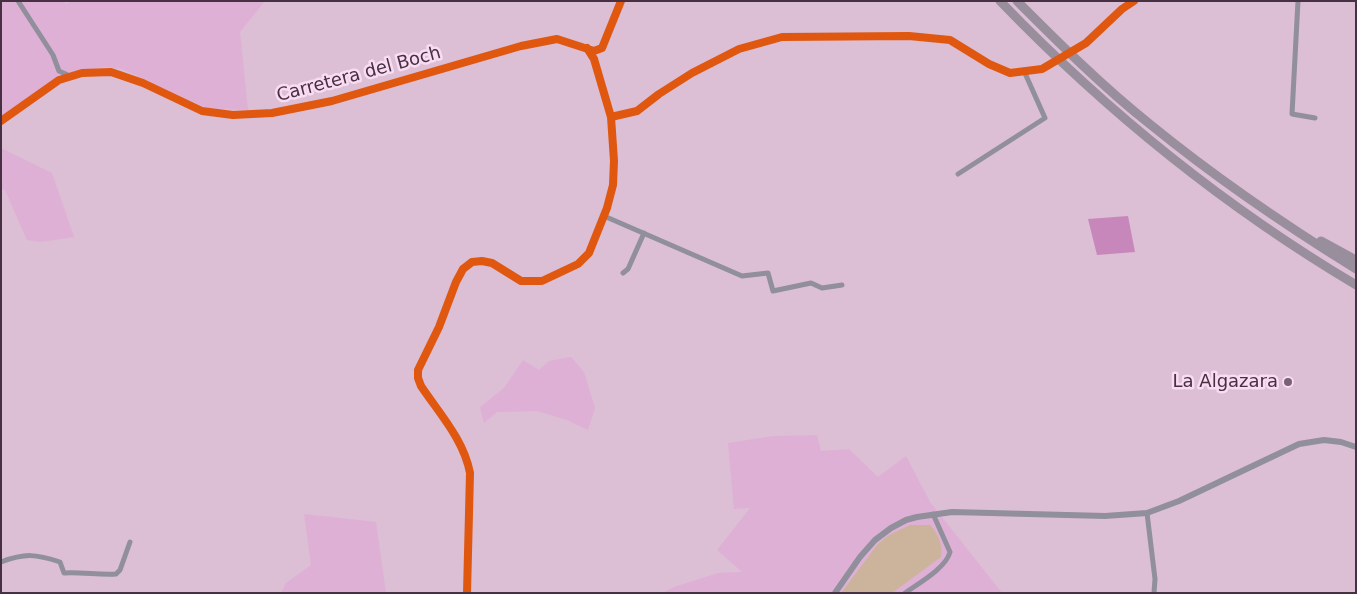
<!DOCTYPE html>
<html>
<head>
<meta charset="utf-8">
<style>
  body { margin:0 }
  #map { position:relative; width:1357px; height:594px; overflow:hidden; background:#dcbed5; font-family:"DejaVu Sans",sans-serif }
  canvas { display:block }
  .frame { position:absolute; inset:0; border:2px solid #463041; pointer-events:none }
</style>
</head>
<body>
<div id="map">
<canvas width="1357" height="594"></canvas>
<div class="frame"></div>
</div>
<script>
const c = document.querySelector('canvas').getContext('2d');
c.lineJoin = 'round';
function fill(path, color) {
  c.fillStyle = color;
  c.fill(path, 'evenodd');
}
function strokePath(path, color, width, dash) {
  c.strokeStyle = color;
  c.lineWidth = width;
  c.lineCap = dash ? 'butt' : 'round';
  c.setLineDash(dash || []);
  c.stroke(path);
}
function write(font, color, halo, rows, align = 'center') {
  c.font = font + ' "DejaVu Sans",sans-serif';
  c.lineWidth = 5;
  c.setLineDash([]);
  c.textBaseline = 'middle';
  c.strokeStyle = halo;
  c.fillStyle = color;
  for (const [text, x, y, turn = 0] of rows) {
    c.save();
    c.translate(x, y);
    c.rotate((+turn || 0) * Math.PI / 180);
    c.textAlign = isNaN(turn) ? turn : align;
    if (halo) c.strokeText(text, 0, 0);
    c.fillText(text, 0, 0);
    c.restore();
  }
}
fill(new Path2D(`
  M1,1H64L66,4L71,1H265L240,32L248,110L206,108L122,69L107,67L90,69L59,77L1,118Z
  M1,148L52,173L74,237L41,242L27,240L5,190L1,189Z
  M571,357L584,372L595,408L588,430L567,420L537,411L497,412L484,423L480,407L504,388L523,360L539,370L549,361Z
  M817,435L821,451L849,449L878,477L906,456L930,502L1002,593H662L674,587L718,573L742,572L717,550L750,508L734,509L728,443L774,436Z
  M304,514L376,522L386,593H281L286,583L311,565Z`), '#dfb0d5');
fill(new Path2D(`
  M910,525H930C938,533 943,545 941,557L892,593H841L877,545L889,535Z`), '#cbb49b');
fill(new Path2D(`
  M1128,216L1135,252L1097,255L1088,219Z`), '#c887bb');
strokePath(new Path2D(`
  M1048,65L1081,47`), '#bea2b7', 5, [5, 2.5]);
strokePath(new Path2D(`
  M18,1L53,55L59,71L70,76
  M1298,1L1292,114L1315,118
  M1081,47L1122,9L1134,1
  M611,117L637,111L659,94L692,73L739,49L782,37L909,36L950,40L989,64L1010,73L1042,69L1048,65
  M1,121L59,80L82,73L111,72L143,83L202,111L233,115L272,113L332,101L521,46L557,39L594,51L602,48L621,1
  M958,174L1045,118L1024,71
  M604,216L742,276L768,273L773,291L811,283L822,288L842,285
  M623,273L628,269L644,233
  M1147,513L1155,579L1154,593
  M1,562C25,553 36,554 60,562L64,573C82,572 99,575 116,574L120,570L130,542
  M467,593L470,473C464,440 439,413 421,386L418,378V370L439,327L456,282L463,269L472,262L482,261L492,263L521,281H542L578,264L589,253L607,208L613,185L614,161L611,117L594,59L587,48
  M905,593C919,583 946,568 950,552L933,514`), '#908f9b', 5);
strokePath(new Path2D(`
  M835,593L860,557L875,540L891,528L906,520L917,517L952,512L1105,516L1147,513L1179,501L1299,444L1324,440L1341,442L1356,447`), '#908f9b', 6);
strokePath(new Path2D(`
  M1000,1C1106,111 1225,207 1356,285
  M1017,1C1060,44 1103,87 1151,125C1216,178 1285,225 1356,269
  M1321,241L1356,260`), '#988e9c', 9);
strokePath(new Path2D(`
  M611,117L637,111L659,94L692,73L739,49L782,37L909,36L950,40L989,64L1010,73L1042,69L1086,43L1122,9L1134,1
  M1,121L59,80L82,73L111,72L143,83L202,111L233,115L272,113L332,101L521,46L557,39L594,51L602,48L621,1
  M467,593L470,473C464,440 439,413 421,386L418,378V370L439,327L456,282L463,269L472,262L482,261L492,263L521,281H542L578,264L589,253L607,208L613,185L614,161L611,117L594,59L587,48`), '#e0570f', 8);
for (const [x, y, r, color] of [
  [1288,382,5,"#7a6275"]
]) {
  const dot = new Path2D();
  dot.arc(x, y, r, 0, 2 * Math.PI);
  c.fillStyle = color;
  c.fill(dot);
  strokePath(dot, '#f9dcf2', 2);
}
write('18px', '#463041', '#f9dcf2', [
  ["Carretera del Boch",359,75,-15]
]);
write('18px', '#463041', '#f9dcf2', [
  ["La Algazara",1278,382]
], 'right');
</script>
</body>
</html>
